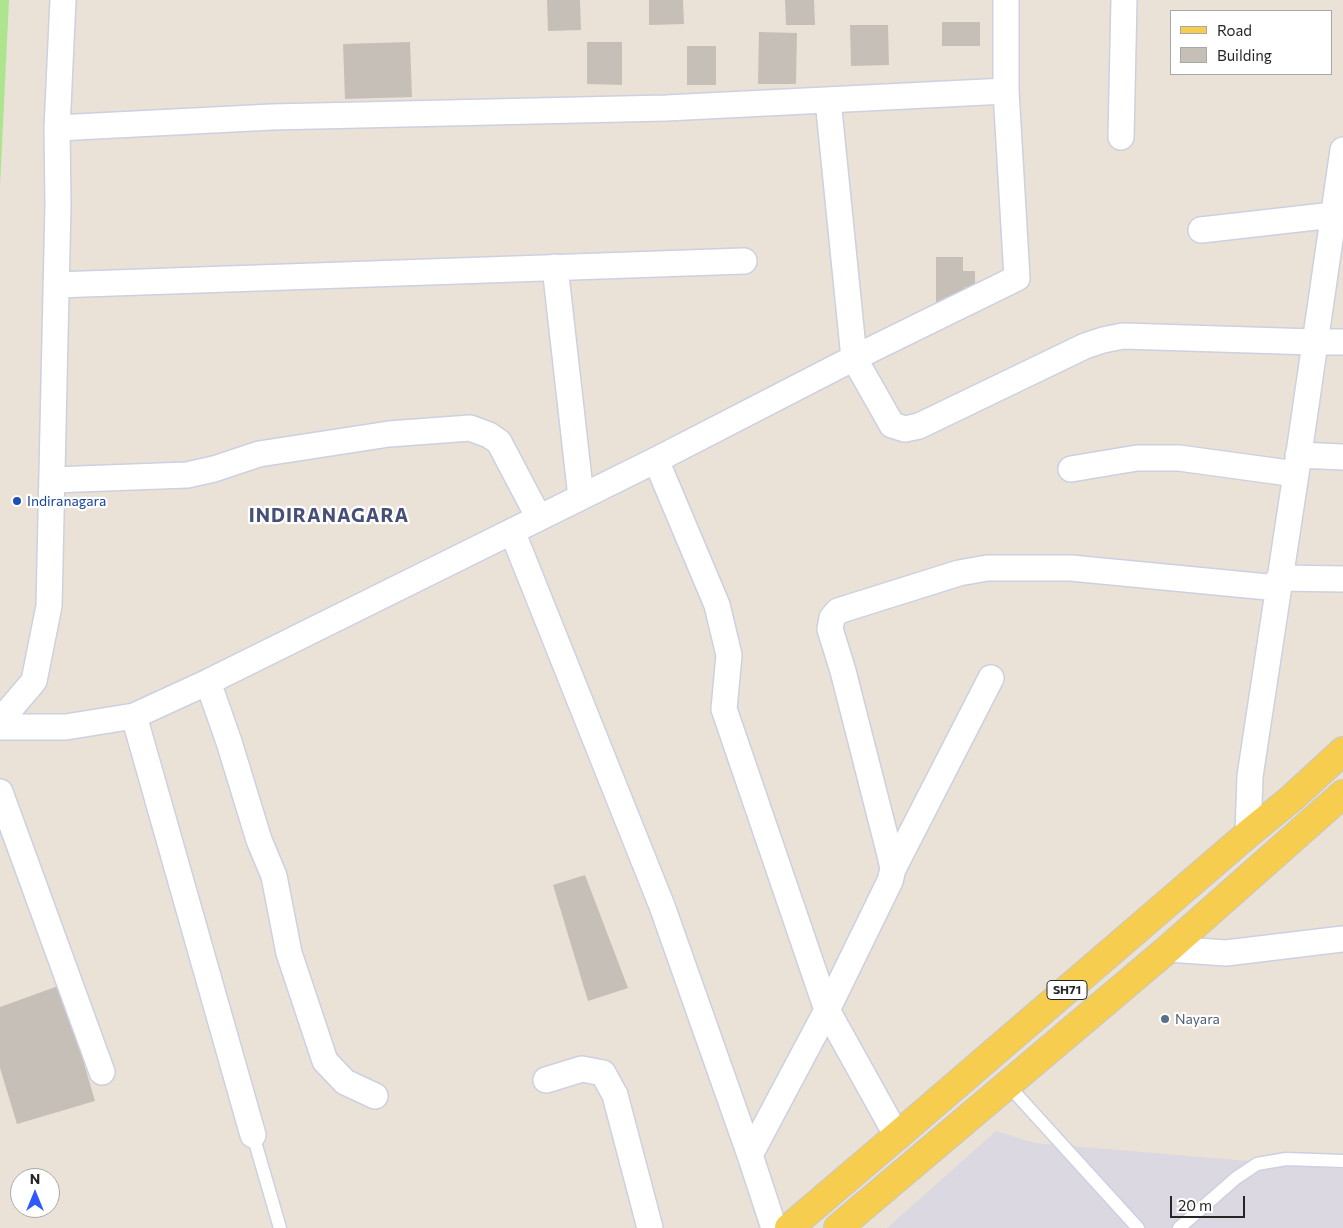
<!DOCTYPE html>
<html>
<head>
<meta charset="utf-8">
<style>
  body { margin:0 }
  #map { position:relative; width:1343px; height:1228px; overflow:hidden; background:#eae2d6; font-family:Commissioner,sans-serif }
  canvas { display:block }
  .legend { position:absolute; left:1170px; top:10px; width:162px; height:65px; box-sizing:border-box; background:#fff; border:1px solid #a8a8a8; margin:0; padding:6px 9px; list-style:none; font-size:15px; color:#262626 }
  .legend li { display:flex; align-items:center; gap:10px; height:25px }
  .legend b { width:25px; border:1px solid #a8a8a8 }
  .north { position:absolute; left:10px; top:1168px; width:50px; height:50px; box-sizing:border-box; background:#fff; border:1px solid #a8a8a8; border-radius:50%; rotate:0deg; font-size:14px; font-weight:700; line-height:20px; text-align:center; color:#262626 }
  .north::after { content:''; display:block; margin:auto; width:18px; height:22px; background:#2f59ff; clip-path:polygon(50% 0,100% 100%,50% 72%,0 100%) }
  .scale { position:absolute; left:1170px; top:1196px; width:75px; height:22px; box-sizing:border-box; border:2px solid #262626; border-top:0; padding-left:6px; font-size:15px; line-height:18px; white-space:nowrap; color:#262626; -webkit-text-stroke:4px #fff; paint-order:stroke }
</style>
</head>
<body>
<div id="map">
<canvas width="1343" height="1228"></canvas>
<ul class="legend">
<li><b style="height:6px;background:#f7cd4f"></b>Road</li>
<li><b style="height:14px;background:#c5bfb7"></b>Building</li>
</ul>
<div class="north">N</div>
<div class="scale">20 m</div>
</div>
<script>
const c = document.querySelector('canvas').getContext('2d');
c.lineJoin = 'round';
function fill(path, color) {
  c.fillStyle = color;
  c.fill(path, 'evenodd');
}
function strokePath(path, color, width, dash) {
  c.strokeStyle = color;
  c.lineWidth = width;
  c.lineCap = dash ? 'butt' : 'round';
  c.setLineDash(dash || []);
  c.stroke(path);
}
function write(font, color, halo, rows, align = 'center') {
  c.font = font + ' Commissioner,sans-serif';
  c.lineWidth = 4.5;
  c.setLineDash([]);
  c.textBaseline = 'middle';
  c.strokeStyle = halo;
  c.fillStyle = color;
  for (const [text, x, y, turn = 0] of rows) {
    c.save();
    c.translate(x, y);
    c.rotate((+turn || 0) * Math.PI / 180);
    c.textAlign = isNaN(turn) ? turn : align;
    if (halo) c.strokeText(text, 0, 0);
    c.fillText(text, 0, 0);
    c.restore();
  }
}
fill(new Path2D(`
  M996,1131L1035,1143L1343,1169V1228H887Z`), '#dbd8e2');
fill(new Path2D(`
  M0,0H9L0,187Z`), '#ade58f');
fill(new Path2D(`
  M547,0H580L581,30L548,31Z
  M649,0H683L684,24L649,25Z
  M785,0H814L815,25H786Z
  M942,22H980V46H942Z
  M850,25H888L889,65L851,66Z
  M759,32L797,33L796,84H758Z
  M410,42L412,97L345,99L343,44Z
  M587,42H622V85L587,84Z
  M687,46H716V85H687Z
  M936,257H963V271H975V287H965V303H936Z
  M585,875L628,988L588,1001L553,885Z
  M61,985L95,1101L17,1124L0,1068V1007Z`), '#c5bfb7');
const lane = new Path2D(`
  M1007,1084L1138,1228
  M253,1135L280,1228
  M1179,1228L1236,1178L1257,1164L1286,1159L1343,1161`);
const street = new Path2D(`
  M828,100L854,358L892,425L905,429L919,426L1085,346L1103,340L1123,336L1314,342H1343
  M57,128L272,117L666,108L1006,91
  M1121,137L1124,0
  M1201,230L1333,215L1343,214
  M555,267L581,497
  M56,285L744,261
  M1298,455L1343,457
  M656,460L717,605L729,655L724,709L827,1010L897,1136
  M1071,469L1137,458H1179L1296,474
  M52,480L187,475L214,469L259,454L389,434L470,428L489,435L499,442L539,518
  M512,531L662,906L750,1155L774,1228
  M1279,578L1343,579
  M208,682L229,742L259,840L274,876L289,953L325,1061L345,1082L375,1096
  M134,716L253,1135
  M0,721L34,681L49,606L58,204L57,128L63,0
  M0,727H66L134,716L208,682L656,460L854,358L1017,278L1006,91V0
  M0,792L102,1072
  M1248,834L1250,776L1296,474L1343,150
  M893,869L991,678
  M1168,949L1226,953L1343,939
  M546,1080L582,1069L603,1073L615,1095L650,1228
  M750,1155L827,1010L890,881L893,869L890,855L843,671L830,629L832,618L838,611L959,573L987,568H1071L1278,588`);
const primary = new Path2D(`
  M789,1228L897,1136L1248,834L1292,798L1343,751
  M838,1228L1168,949L1343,794`);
strokePath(lane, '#ccd0e1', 15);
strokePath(street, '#ccd0e1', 28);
strokePath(primary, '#c7c7c7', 30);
strokePath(lane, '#fff', 12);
strokePath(street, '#fff', 25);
strokePath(primary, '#f7cd4f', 28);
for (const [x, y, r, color] of [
  [17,501,5,"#1a4fb4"],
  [1165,1019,5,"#5c6f8a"]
]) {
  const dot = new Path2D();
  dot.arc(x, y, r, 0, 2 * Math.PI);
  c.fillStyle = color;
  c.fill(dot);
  strokePath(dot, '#fff', 2);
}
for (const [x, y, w] of [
  [1067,990,40]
]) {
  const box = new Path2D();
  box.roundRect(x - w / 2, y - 9.5, w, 19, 4);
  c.fillStyle = '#fff';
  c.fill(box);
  strokePath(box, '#262626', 1);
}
write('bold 12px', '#262626', null, [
  ["SH71",1067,990]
]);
write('14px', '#164399', '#fff', [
  ["Indiranagara",27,501]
], 'left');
write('14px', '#4e5e75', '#fff', [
  ["Nayara",1175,1019]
], 'left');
c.letterSpacing = '1px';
write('bold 19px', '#454f78', '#fff', [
  ["INDIRANAGARA",329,516]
]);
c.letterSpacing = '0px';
</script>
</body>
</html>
